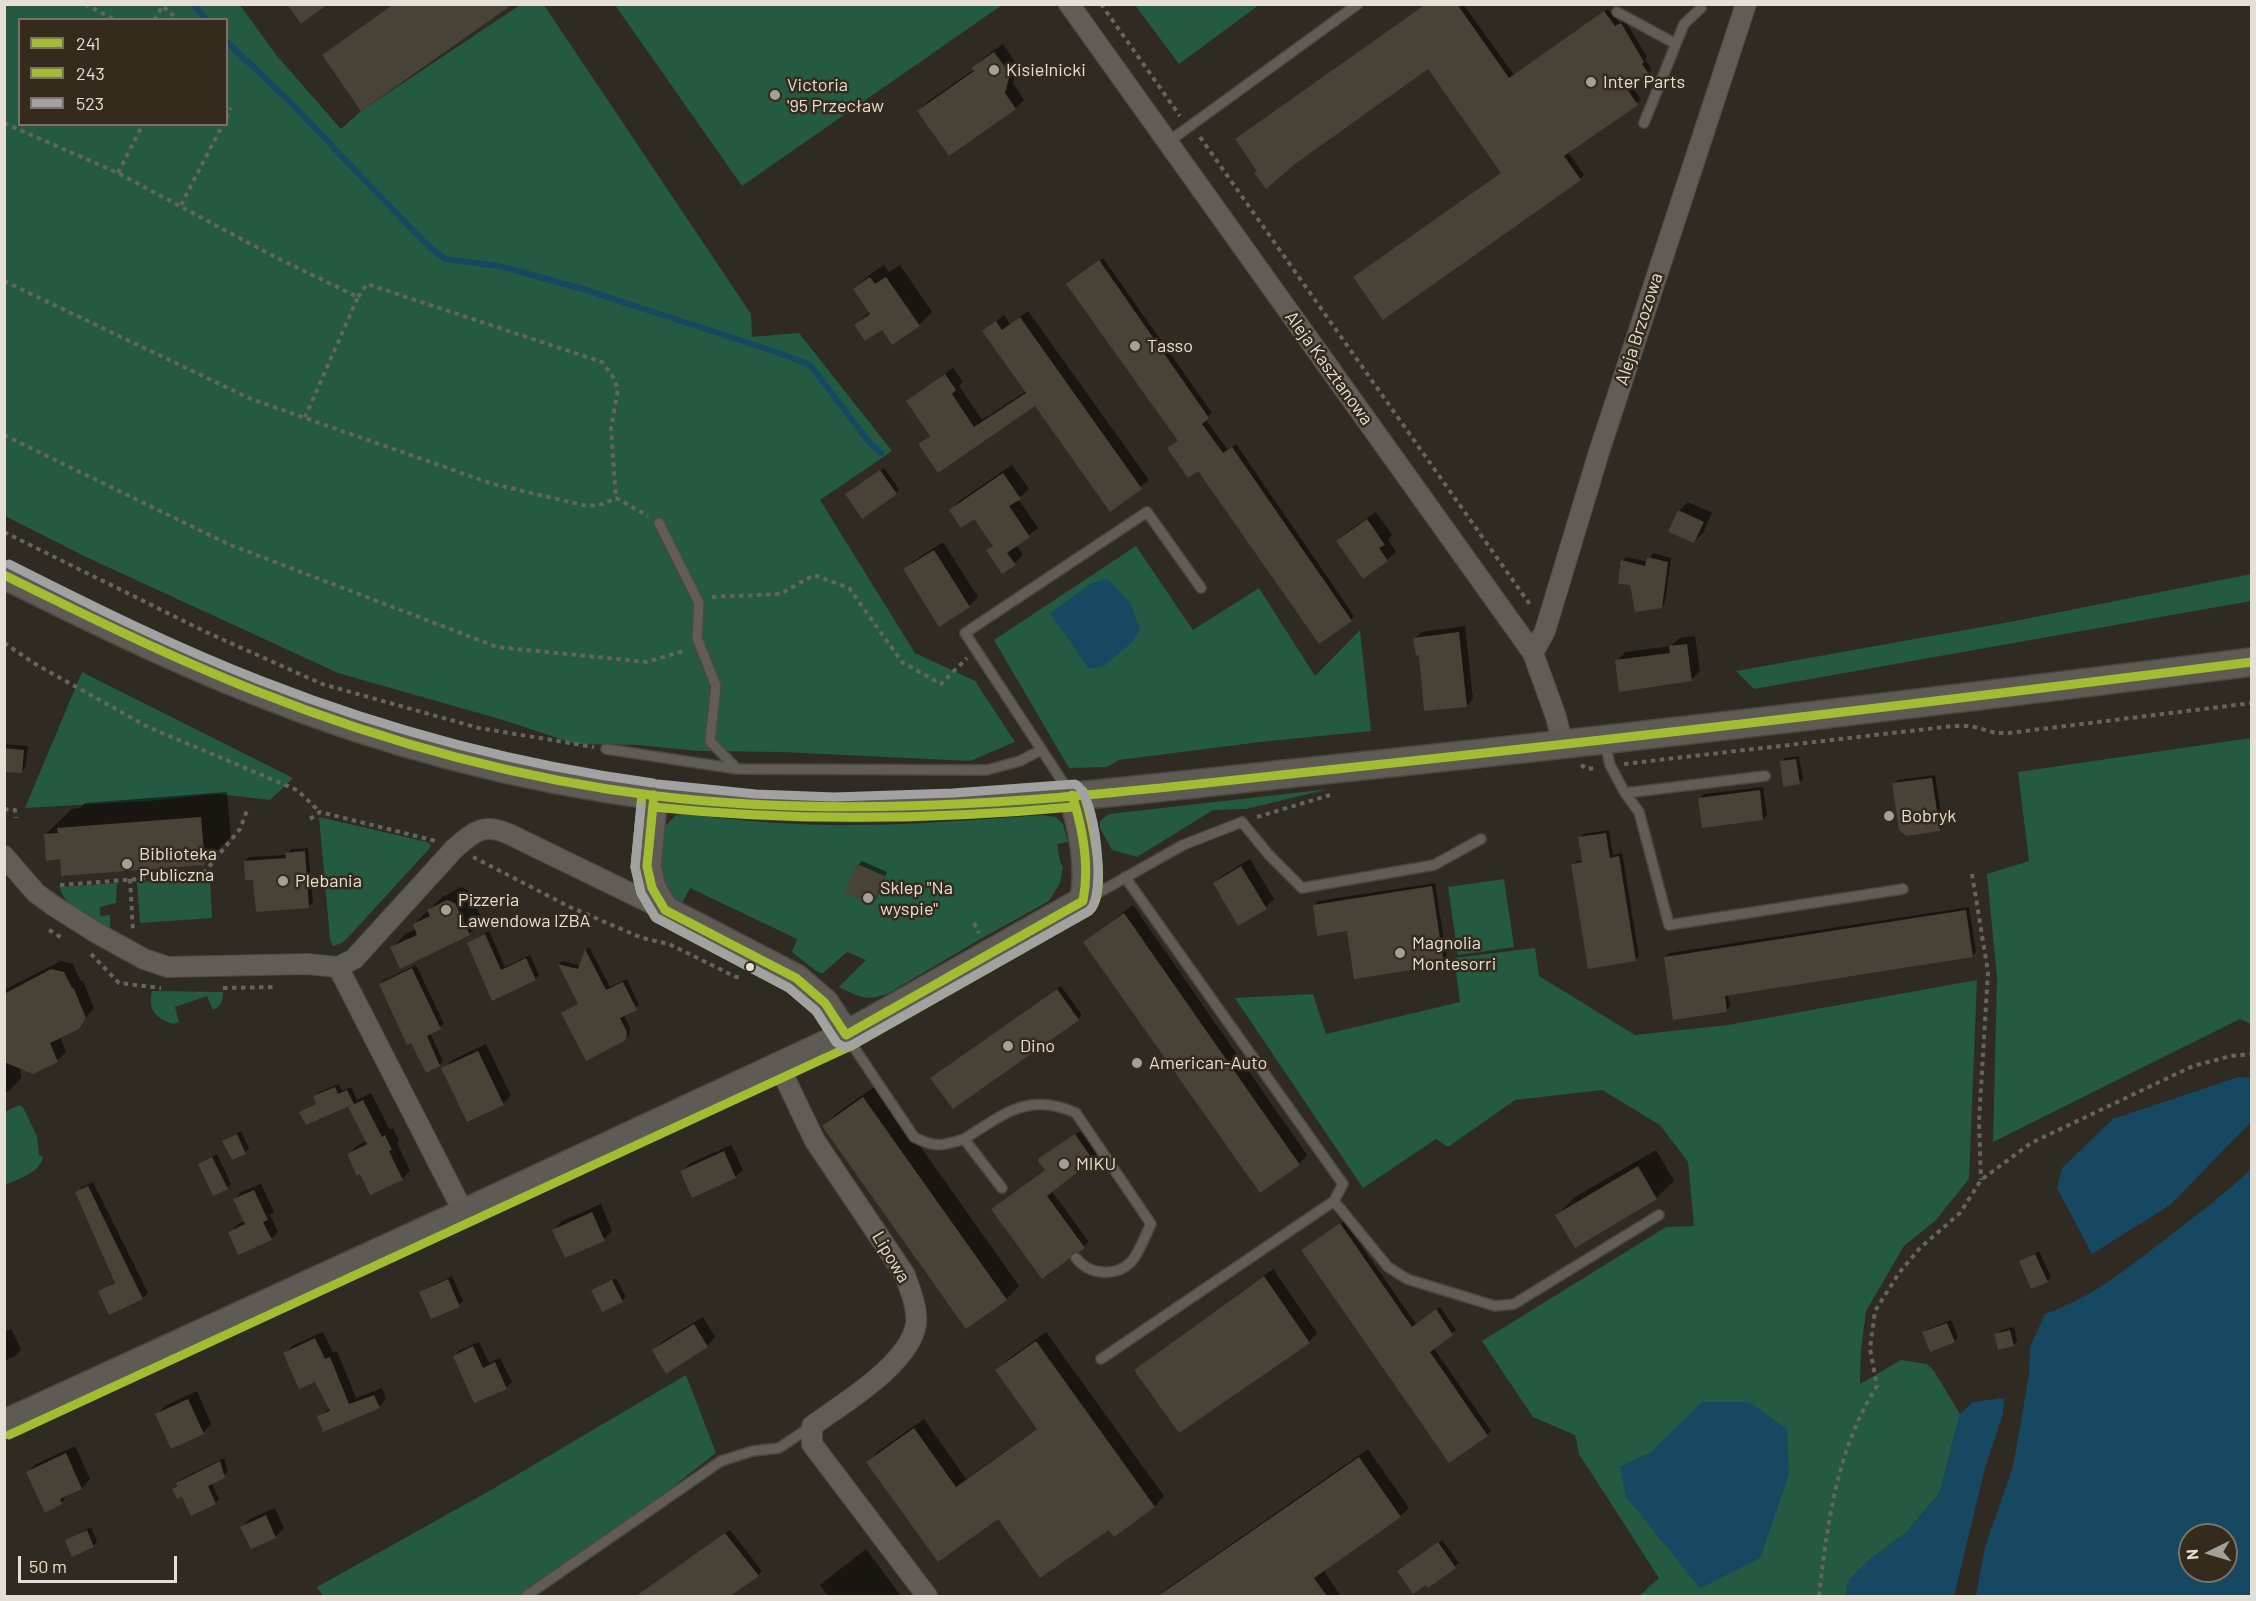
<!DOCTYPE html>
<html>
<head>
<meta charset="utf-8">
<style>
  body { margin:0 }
  #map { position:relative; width:2256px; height:1601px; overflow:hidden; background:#2f2a22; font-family:Barlow,sans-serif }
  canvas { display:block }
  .frame { position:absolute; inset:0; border:6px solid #e5dfd6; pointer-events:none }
  .legend { position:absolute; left:18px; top:18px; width:210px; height:108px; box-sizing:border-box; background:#342b1d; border:2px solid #7b7367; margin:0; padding:8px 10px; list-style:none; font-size:18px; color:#e5dfd6 }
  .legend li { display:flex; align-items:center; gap:12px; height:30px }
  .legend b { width:30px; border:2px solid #7b7367 }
  .north { position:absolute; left:2178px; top:1523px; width:60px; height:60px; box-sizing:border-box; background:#342b1d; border:2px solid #7b7367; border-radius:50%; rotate:265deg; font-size:16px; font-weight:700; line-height:24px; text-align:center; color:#e5dfd6 }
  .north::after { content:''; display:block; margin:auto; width:21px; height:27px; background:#a5a097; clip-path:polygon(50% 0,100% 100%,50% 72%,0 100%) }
  .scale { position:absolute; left:18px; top:1556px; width:159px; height:27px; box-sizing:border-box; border:3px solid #e5dfd6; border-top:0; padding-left:8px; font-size:18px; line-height:21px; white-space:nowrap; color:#e5dfd6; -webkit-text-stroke:4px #342b1d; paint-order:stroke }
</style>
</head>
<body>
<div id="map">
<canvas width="2256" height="1601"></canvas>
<div class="frame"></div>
<ul class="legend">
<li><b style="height:8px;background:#a2bd31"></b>241</li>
<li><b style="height:8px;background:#a2bd31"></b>243</li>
<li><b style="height:8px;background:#a2a2a2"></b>523</li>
</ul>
<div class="north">N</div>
<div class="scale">50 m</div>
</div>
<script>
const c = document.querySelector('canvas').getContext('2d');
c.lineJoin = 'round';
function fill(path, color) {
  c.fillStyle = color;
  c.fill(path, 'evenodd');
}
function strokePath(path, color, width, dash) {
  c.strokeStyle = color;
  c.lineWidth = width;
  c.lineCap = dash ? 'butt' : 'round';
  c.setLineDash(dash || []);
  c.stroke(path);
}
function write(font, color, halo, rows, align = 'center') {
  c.font = font + ' Barlow,sans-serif';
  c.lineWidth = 5;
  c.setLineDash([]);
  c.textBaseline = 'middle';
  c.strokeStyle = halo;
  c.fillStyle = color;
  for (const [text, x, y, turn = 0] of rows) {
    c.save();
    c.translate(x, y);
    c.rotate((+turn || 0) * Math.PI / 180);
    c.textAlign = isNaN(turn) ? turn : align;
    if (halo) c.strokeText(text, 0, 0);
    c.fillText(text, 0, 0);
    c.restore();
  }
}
fill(new Path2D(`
  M4,5H240L277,56L341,129L361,111L520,5H544L751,314L752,337L799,333L892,451L820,500L915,653L975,681L1015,742L970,761L782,752L698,751L637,745L575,744L503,720L338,673L86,557L5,516ZM20,20H226V124H20Z
  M615,5H1002L742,186Z
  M1135,5H1259L1179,64Z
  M1136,546L1193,630L1259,588L1315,676L1360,630L1371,731L1260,742L1119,760L1107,767L1069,768L994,640Z
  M2251,574V601L1754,689L1736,671L2015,621Z
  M82,672L293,778L270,800L218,794L149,801L25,808Z
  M2251,738V1024L2240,1019L1993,1142L1997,978L1987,874L2029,861L2018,772Z
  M1329,789L1246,809L1213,810L1137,857L1112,850L1100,828V821L1109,814Z
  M683,814C732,820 781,824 830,825C901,826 972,820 1042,815L1056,817L1063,824L1068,842L1057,844L1060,862L1063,866L1060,883L1049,901L977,941L889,993C869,1002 858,997 839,987L866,960L847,952L823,973H819L792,952L797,939L690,888L680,907L660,880L662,829L676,815Z
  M319,817L427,842L431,845L429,849L353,932L342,943L333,946L330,939Z
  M210,877L212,918L140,923L137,882Z
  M1504,879L1514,947L1458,955L1448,887Z
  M117,883L116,903L100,907V916L110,915V929L68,905L59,887Z
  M1535,948L1539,976L1635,1035L1728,1025L1977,980L1969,1179L1935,1221L1904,1246L1866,1311L1861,1350L1860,1384L1901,1360L1927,1364L1934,1371L1960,1414L1940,1492L1906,1533L1872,1558L1848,1581L1846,1596H1639L1659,1578L1579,1454L1575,1435L1533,1417L1482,1341L1666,1227L1694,1226L1688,1162L1660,1125L1602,1090L1515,1100L1448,1147L1436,1139L1363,1188L1235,998L1313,994L1326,1034L1460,1002L1454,958ZM1650,1453L1771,1525L1760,1557L1700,1588L1620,1467Z
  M152,991L223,992C223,1001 221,1006 213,1010L207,996L175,1007L179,1022L174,1024C157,1020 147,1010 152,991Z
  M19,1105L23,1107L37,1136L39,1155L43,1157C40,1173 18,1179 5,1185V1112Z
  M686,1375L716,1453L629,1521L518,1596H323L317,1587L491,1490Z`), '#245942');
fill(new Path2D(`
  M1108,579L1131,604L1140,630L1132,642L1104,666L1089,669L1050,613L1092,583Z
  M2238,1077L2251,1078V1122L2170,1205L2092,1254L2057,1188L2062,1168L2113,1119Z
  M2251,1169V1596H1976L1985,1547L2013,1467L2029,1375L2030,1347L2045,1314C2093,1297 2122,1272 2162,1242C2192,1218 2223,1196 2251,1169ZM2190,1535H2226V1571H2190Z
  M2004,1398L2003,1414L1985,1468L1954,1596H1846L1848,1581L1872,1558L1906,1533L1940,1492L1960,1414L1973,1402Z
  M1702,1402H1749L1787,1429L1789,1474L1760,1558L1700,1588L1626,1497L1620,1467L1650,1453Z`), '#164862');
fill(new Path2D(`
  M1427,4H1463L1514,75L1608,9L1620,23L1625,20L1647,57L1645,59L1652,70L1631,85L1641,100L1568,152L1584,175L1580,179L1502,173Z
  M1003,44L1017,65L1013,83L1024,100L1015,108L919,111L927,102L975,69L973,68L982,59Z
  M1103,258L1212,413L1205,419L1228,450L1236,444L1354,616L1351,620L1173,445L1179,440L1072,281Z
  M884,265L889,272L900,265L932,312L919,325L893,343L882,328L856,325L869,312L855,289L868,276Z
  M1028,311L1149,480L1111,510L1035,404L938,471L920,444L931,435L908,401L953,368L963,382L959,386L982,420L1026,391L984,331L1004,315L1010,324Z
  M1012,465L1029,489L1018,499L1038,528L1016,545L1023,555L1015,563L988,550L994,544L975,517L951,510L959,501Z
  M884,468L899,489L896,493L851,491Z
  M1688,502L1712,513L1703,533L1694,542L1679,511Z
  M1376,512L1392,535L1388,540L1396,552L1387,560L1338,541L1347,532Z
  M943,542L978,597L969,606L940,625L905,569L914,561Z
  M1653,553L1671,558L1665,603L1661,607L1631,584L1623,561L1626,557L1648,562Z
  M1465,626L1473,699L1466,706L1421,654L1415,638L1422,632Z
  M1695,636L1700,671L1692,679L1617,661L1625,652L1671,646L1679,638Z
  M4,744L28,746L25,768L21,772L4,770Z
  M1799,756L1803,779L1799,783L1781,762L1785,758Z
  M1935,775L1943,826L1939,830L1894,784L1898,780Z
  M1763,787L1767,815L1763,819L1700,798L1704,794Z
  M227,792L231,837L204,863L61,858L45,835L72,809L80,808L85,803Z
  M1609,830L1613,855L1622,853L1639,956L1635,960L1573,864L1577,861L1583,860L1579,838L1583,834Z
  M308,848L313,902L309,906L245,861L249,857L287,855L291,849Z
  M1250,859L1274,899L1266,907L1214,883L1223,875Z
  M862,861L887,872L876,899L873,902L858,865Z
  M1435,883L1447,960L1443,964L1348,929L1314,905L1318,901Z
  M461,887L468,890L483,921L469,934L392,948L405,934L416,929L414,924L442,897Z
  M1133,905L1307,1155L1299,1164L1085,942Z
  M1969,907L1976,952L1972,956L1728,994L1730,1006L1726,1010L1665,957L1669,953Z
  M489,931L505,967L530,955L539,975L536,979L493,999L469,943Z
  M589,947L610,987L627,979L639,1005L624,1015L630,1028L629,1035L625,1039L563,1014L579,1003L559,964L563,961L581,966L586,950Z
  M61,961L73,964L80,980L83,981L94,1008L78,1028L60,1037L66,1052L58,1060L33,1072L20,1067L21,1078L8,1092H4V990Z
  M416,965L444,1024L430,1033L443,1061L439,1065L380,984L384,980Z
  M1061,986L1082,1015L1078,1019L936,1074Z
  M486,1044L511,1096L503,1104L443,1069L452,1060Z
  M339,1084L342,1091L351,1087L357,1100L371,1093L390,1130L393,1128L399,1141L397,1143L410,1171L402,1179L349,1154L357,1146L367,1141L350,1107L354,1102L306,1123L301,1112L317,1103L315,1096L319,1092Z
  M877,1085L1019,1286L1006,1299L824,1126L837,1113Z
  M241,1131L249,1149L245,1152L224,1141Z
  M1081,1131L1097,1154L1051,1190L1089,1242L1068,1258L998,1204L1046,1169V1154Z
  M731,1145L743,1170L735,1177L682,1171L689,1164Z
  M1656,1150L1674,1181L1656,1198L1557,1215L1575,1197Z
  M217,1154L231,1184L227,1188L200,1164Z
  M93,1182L148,1293L142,1298L100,1292L116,1281L77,1193L82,1187Z
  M261,1184L274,1212L270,1215L278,1232L271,1239L230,1232L237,1225L245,1221L234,1200L241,1192Z
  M601,1204L612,1231L604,1239L554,1230L562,1221Z
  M1344,1221L1416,1324L1440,1307L1456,1330L1433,1347L1491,1431L1487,1435L1307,1246Z
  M2039,1251L2051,1277L2047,1281L2021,1262Z
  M1273,1269L1317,1333L1309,1342L1136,1370L1145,1362Z
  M452,1276L463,1301L459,1305L432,1317L421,1292L425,1289Z
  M616,1278L626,1297L622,1301L593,1291Z
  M703,1317L715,1337L707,1346L654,1350L662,1342Z
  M1951,1320L1958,1337L1955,1341L1931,1350L1924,1333L1928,1329Z
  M2014,1327L2017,1341L2014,1345L1996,1335L2000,1331Z
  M11,1329L21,1350L15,1356L4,1361V1332Z
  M323,1332L333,1353L337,1351L356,1398L382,1388L386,1399L379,1407L319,1417L330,1408L316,1380L285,1354L292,1346Z
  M1046,1332L1164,1496L1155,1506L1114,1535L1109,1527L998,1517L868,1462L877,1452L924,1419L966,1479L1038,1428L997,1370L1006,1361Z
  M479,1342L489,1363L500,1358L512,1382L506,1387L454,1356L460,1350Z
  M197,1391L211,1424L203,1433L157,1415L165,1406Z
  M75,1446L90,1479L82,1488L69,1493L61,1503L28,1472L36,1464Z
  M1368,1449L1409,1508L1400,1516L1323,1570L1341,1596H1160L1168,1588Z
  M224,1458L228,1472L211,1482L219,1499L215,1503L183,1495L173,1489L181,1479Z
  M275,1508L284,1528L275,1537L242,1527L250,1519Z
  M91,1527L97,1542L93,1546L66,1540Z
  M730,1530L762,1571L758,1575L728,1596H637Z
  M1442,1540L1459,1563L1455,1567H1403Z
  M866,1549L901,1596H828L820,1585Z`), '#0007');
strokePath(new Path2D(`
  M193,4L206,20
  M226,41L289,101L425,243L445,259L499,266L583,289L776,352L810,365L870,443L881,453`), '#164862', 6);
fill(new Path2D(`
  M287,4H328L301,24Z
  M394,4H513L361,111L322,55Z
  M1426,4H1457L1509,78L1604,11L1615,26L1621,23L1644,62L1642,64L1649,74L1627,89L1638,105L1564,156L1581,180L1383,320L1353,277L1501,173L1428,69L1295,164L1266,189L1254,173L1257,171L1235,139Z
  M994,52L1010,74L1005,93L1016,109L949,156L917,111L974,71L971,68Z
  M1099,260L1209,418L1202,424L1223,453L1232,447L1352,621L1319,644L1198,471L1188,478L1167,448L1178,441L1066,284Z
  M870,277L875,284L886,277L920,326L892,345L882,330L865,341L854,325L870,314L853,289Z
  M1020,317L1142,489L1110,512L1035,406L938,473L918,444L930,436L906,401L945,374L956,390L952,394L974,427L1026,393L982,331L996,321L1002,330Z
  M880,470L897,494L862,519L845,494Z
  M1003,473L1021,499L1009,506L1030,537L1007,553L1016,565L1002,574L986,550L993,546L974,519L961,528L949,510Z
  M1678,510L1704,522L1694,543L1668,532Z
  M1367,519L1385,545L1379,548L1388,561L1363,579L1336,541Z
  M934,550L970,607L939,627L903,569Z
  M1647,557L1668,562L1662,608L1635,612L1630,585L1618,584L1621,560L1645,566Z
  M1459,632L1467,707L1424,711L1419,655L1416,656L1413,638Z
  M1687,644L1692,681L1619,692L1615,660L1670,653L1669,646Z
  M4,748L24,750L22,773L4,772Z
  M1796,759L1800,784L1783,787L1780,761Z
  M1932,778L1940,831L1906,836L1899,830L1892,783Z
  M1760,790L1763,820L1702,828L1698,798Z
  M201,817L205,865L61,876L60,859L46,861L44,834L58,833L57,828Z
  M1606,833L1610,858L1619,856L1636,961L1588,969L1571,864L1582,862L1578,837Z
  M305,851L309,908L256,912L253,880H245L244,861L286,858L285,853Z
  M857,864L885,876L873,904L844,893Z
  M1241,866L1267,909L1238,926L1213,883Z
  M1432,886L1444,965L1354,979L1347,931L1317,936L1313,905Z
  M447,900L455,903L470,935L400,969L390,947L417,935L413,924L430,916L427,910Z
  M1966,910L1973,957L1725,996L1727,1012L1673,1020L1664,957Z
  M1124,913L1300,1165L1260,1193L1083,942Z
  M485,934L501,970L526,958L536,980L492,1001L467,943Z
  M585,949L606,990L623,982L637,1010L620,1018L627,1032L626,1040L586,1061L561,1013L578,1004L558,964L578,969Z
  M412,968L441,1029L427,1036L440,1066L426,1073L411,1043L407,1045L379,984Z
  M51,969L64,972L72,988L74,989L86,1018L79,1029L50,1043L58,1062L33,1074L4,1062V994Z
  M1057,989L1079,1020L953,1109L930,1078Z
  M478,1051L504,1105L467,1122L441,1068Z
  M335,1087L338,1094L347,1090L354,1104L306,1125L299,1112L316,1104L313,1096Z
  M863,1097L1007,1300L966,1329L822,1126Z
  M363,1100L382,1137L385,1135L392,1150L389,1151L403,1180L370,1195L360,1174L357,1176L347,1154L367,1144L348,1107Z
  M237,1134L246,1154L232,1160L222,1141Z
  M1075,1134L1093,1160L1047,1196L1085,1248L1079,1252L1072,1253L1069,1259L1042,1279L991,1209L1045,1170L1038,1161L1039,1158Z
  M724,1151L736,1178L692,1198L680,1171Z
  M212,1157L228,1189L213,1196L198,1164Z
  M1638,1166L1657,1199L1575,1248L1555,1215Z
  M88,1186L143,1299L109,1315L98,1291L115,1283L75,1192Z
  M254,1190L268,1220L263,1222L272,1240L238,1255L228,1232L245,1224L233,1199Z
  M592,1212L605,1241L565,1258L552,1230Z
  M1340,1223L1412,1327L1436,1309L1453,1335L1430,1352L1488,1436L1449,1463L1301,1250Z
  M2035,1254L2048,1282L2031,1289L2019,1261Z
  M1264,1276L1310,1343L1179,1433L1134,1370Z
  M448,1279L460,1307L431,1319L419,1292Z
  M612,1280L623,1302L602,1312L591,1290Z
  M1947,1323L1955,1342L1930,1352L1922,1332Z
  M694,1324L708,1347L666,1374L652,1350Z
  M2010,1330L2014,1346L1998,1350L1994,1334Z
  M315,1338L325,1359L330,1357L349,1404L374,1395L380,1408L323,1432L317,1416L330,1411L315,1382L299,1389L283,1353Z
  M1036,1341L1155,1507L1114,1537L1109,1530L1040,1578L998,1519L938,1562L866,1462L914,1428L956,1487L1037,1429L995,1370Z
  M473,1346L483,1368L495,1362L507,1389L474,1403L453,1356Z
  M188,1399L204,1434L171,1449L155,1414Z
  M66,1453L82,1489L60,1499L62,1504L45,1513L26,1472Z
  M1359,1457L1401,1517L1314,1578L1327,1596H1158Z
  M220,1461L225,1478L208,1486L216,1504L191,1516L182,1497L177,1499L172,1489L177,1486L176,1483Z
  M266,1515L276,1538L251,1549L240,1527Z
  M87,1530L94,1547L72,1557L65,1540Z
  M725,1533L759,1576L730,1596H636Z
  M1438,1542L1456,1568L1428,1588L1426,1585L1413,1594L1397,1571Z`), '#494236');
const lane = new Path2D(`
  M1617,12L1676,44
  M1644,123L1684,24L1701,8
  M1168,142L1358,4
  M659,523L699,603L697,638L716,686L710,741L737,769L987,770L1020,761L1041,750
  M1605,743L1610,765L1625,793L1639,812L1669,925L1903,889
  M606,749L737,769
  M1070,793L965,633L1147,512L1201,588
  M1625,793L1765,776
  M1089,898L1183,845L1242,822L1269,855L1302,888L1434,865L1481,839
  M847,1037L914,1137C935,1148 942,1146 964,1139L1002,1188
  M964,1139C1003,1115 1028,1091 1076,1113L1151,1224C1146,1234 1138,1255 1131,1262C1115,1278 1088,1274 1076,1258
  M1334,1201L1388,1267L1407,1279L1495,1306L1514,1304L1659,1215
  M1101,1359L1334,1201L1343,1184L1125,877
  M526,1596L721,1461L753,1451L779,1448L812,1426`);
const street = new Path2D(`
  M1069,4L1533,653L1556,717L1563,745
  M1533,653L1545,631L1599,452L1746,4
  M4,856L36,893L54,906L95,932L144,959L168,967L307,964L338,967L354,959L455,848C475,831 483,823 509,834L665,910
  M338,967L464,1213
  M779,1066L815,1141L905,1275C910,1290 918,1308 916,1324C910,1364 842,1404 812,1426V1444L927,1596`);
const secondary = new Path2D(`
  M4,575C87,616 170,657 256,691C383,742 520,778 657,796C879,825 1102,793 1323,770C1633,738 1942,701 2252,662
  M654,795L647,866L652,888L665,910L796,978L825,1003L846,1035
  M4,1424L464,1213L846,1035L1083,901C1091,871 1082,824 1072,795`);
strokePath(lane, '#4c4840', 12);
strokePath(street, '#4c4840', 22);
strokePath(secondary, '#4c4840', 30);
strokePath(new Path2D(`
  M85,4L115,20
  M1101,4L1180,116
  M154,20L163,6L178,20
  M226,118L231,108
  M4,123L118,173L277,258L358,297L305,417
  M1200,137L1531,606
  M118,173L143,124
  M181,205L223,124
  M4,281L251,399L493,484L587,506L603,504L616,498L648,516
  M358,297L367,284L602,362L612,375L618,389L611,429L616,498
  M4,435L228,544L497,647L647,662L686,650
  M4,532L206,632L322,684L479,728L594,747
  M712,597L780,594L814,575L849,588L902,662L941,684L967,658
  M4,643L37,665L148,727L297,790L320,812
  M1624,764L1953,726H1971L1996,733H2009L2252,703
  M1581,765L1587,769L1596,768
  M4,809L15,810L16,818
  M1257,817L1330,795
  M310,819L320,812L436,841
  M473,857L570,907L642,938L669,944L736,977H741
  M1972,874L1988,972L1979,1121L1981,1180
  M130,879L133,932
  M60,885L203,874L240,829L248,808
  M974,923L979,933
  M49,930L64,939
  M91,954L119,983L161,988
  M223,988L276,987
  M1819,1596C1827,1525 1837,1448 1877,1386L1870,1349L1875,1311L1899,1273L1920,1248L1960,1213L1981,1180L2031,1143L2193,1066L2231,1056L2252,1054`), '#67635e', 4, [4.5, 4.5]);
strokePath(lane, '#615c56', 9);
strokePath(street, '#615c56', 20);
strokePath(secondary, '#605a55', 27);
strokePath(new Path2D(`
  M4,575C87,616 170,657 256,691C384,742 519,779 657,796C887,824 1118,792 1346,768C1648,736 1950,700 2252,662
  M654,795L647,866L652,888L665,910L796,978L825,1003L846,1035
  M846,1035L1083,901C1090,865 1083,829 1072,795`), '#a2bd31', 9);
strokePath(new Path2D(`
  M642,794L635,867L641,893L655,917L789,988L816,1011L836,1042
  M653,807C794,822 932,820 1073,807
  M9,1435L851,1046L1089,911C1110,893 1091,815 1083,791`), '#a2bd31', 9);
strokePath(new Path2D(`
  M9,564C92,606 175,647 262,681C387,730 519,765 653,783
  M641,806L635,867L641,893L656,918L789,988L816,1011L837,1043L844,1047L852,1045L1089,911C1107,896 1096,794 1075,784L953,793L834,797L756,794L658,784`), '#a2a2a2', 9);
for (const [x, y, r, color] of [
  [994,70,6,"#a5a097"],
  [1591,82,6,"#a5a097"],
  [775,95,6,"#a5a097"],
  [1135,346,6,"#a5a097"],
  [1889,816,6,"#a5a097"],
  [127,864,6,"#a5a097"],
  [283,881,6,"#a5a097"],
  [868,898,6,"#a5a097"],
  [446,910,6,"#a5a097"],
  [1400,953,6,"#a5a097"],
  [750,967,5,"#e5dfd6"],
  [1008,1046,6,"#a5a097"],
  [1137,1063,6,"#a5a097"],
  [1064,1164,6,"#a5a097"]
]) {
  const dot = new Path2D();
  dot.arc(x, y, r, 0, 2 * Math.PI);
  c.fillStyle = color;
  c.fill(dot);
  strokePath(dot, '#342b1d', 2);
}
write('18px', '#e5dfd6', '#342b1d', [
  ["Kisielnicki",1006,70],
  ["Inter Parts",1603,82],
  ["Victoria",787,85],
  ["'95 Przecław",787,106],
  ["Tasso",1147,346],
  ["Bobryk",1901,816],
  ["Biblioteka",139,854],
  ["Publiczna",139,875],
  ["Plebania",295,881],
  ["Sklep \"Na",880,888],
  ["wyspie\"",880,909],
  ["Pizzeria",458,900],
  ["Lawendowa IZBA",458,921],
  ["Magnolia",1412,943],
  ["Montesorri",1412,964],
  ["Dino",1020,1046],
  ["American-Auto",1149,1063],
  ["MIKU",1076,1164]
], 'left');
write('18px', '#e5dfd6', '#342b1d', [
  ["Aleja Brzozowa",1639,329,-72],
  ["Aleja Kasztanowa",1329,368,54],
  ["Lipowa",891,1257,59]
]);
</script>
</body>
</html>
